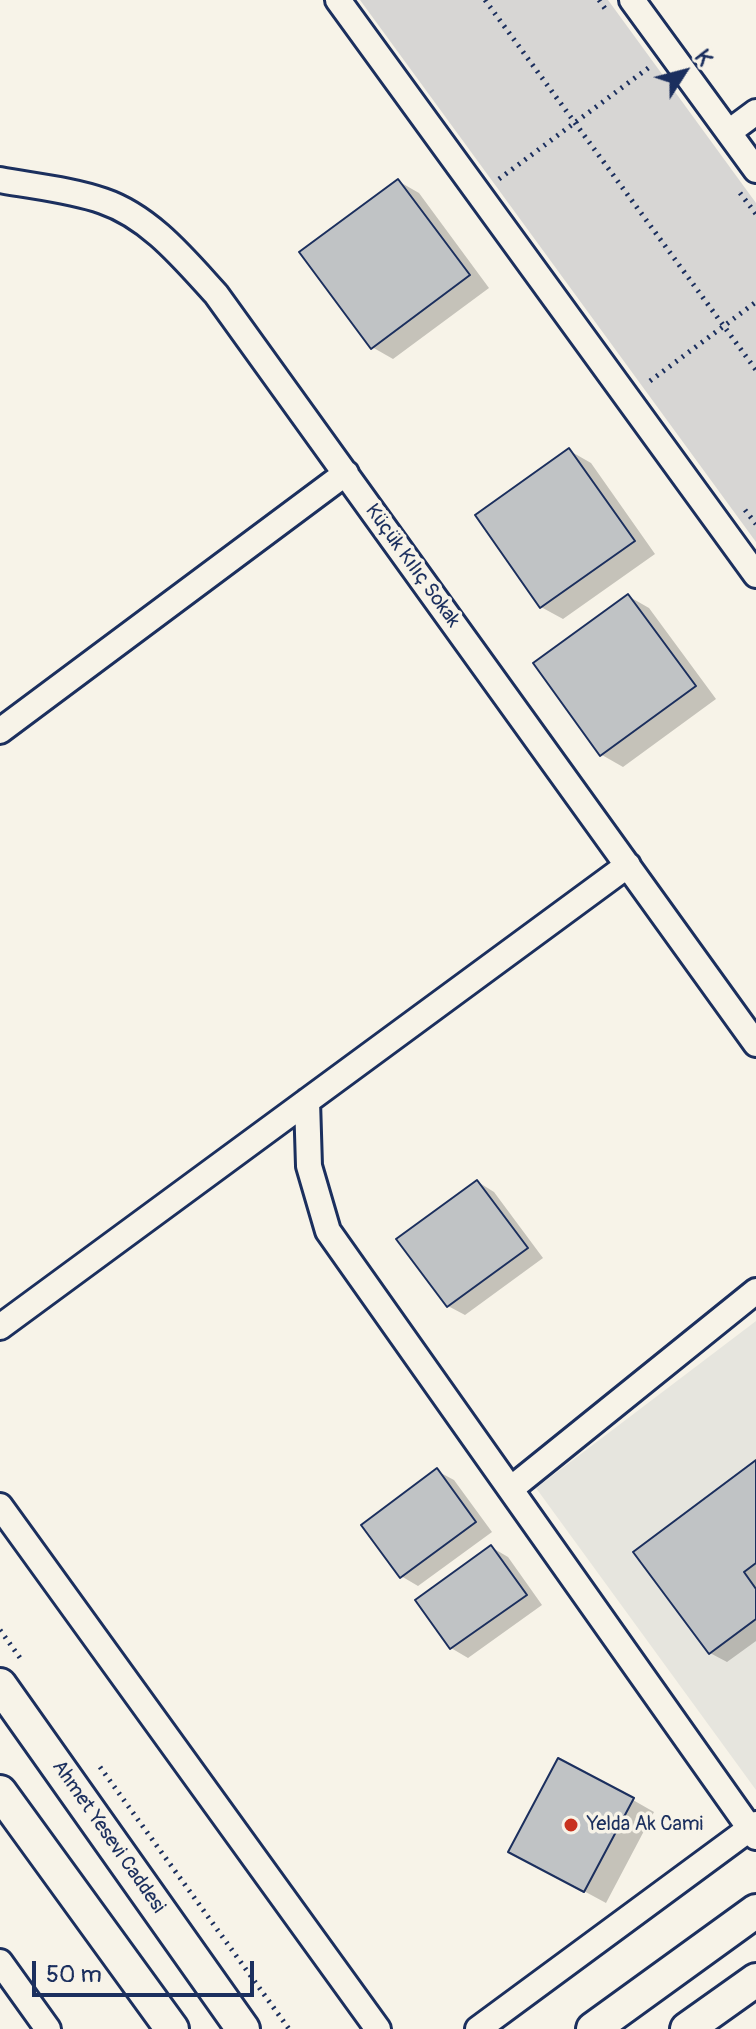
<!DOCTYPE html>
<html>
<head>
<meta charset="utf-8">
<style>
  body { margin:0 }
  #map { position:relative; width:756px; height:2029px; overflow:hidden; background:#f7f3e8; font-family:Pangolin,sans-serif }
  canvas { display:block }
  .north { position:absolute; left:644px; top:32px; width:80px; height:80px; -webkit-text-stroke:6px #f7f3e8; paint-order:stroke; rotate:54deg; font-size:22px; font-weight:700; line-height:32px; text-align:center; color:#1b2f5e }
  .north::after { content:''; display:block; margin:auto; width:28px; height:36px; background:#1b2f5e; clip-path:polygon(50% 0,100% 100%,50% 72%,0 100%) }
  .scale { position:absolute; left:32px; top:1961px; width:222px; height:36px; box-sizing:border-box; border:4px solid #1b2f5e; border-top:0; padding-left:10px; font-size:24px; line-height:28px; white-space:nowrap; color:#1b2f5e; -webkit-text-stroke:6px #f7f3e8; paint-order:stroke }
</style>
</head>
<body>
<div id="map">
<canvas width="756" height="2029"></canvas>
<div class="north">K</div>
<div class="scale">50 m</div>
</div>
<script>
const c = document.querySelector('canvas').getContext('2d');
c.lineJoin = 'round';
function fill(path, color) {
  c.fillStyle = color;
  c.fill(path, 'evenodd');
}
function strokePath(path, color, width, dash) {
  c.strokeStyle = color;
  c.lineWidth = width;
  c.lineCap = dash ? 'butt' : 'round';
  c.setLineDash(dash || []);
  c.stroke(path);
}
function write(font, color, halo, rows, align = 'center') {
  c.font = font + ' Pangolin,sans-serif';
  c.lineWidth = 7;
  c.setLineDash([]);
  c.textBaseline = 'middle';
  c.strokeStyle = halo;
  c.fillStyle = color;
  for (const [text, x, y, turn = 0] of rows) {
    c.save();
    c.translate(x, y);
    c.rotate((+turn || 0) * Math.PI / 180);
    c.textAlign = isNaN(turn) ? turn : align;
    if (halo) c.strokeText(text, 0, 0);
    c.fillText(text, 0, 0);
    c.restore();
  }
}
fill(new Path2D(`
  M756,1321V1790L536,1488Z`), '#e6e5de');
fill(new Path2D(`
  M360,0H608L756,203V542Z`), '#d7d6d4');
fill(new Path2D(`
  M398,181L419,193L489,288L393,359L372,347Z
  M570,451L591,463L655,554L563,619L541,607Z
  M628,596L649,608L716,699L623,767L602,755Z
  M478,1182L494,1192L543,1258L465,1315L448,1306Z
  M756,1463V1641L727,1662L710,1653Z
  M437,1471L454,1480L492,1532L418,1586L401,1576Z
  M491,1547L508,1557L542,1605L468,1658L451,1648Z
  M633,1800L654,1812L606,1903L532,1863Z`), '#0003');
const building = new Path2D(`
  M398,179L470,275L371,349L299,252Z
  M569,448L635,541L540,608L475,515Z
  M628,594L696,686L600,756L533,663Z
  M477,1180L528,1248L447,1307L396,1239Z
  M756,1460V1563L744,1572L756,1589V1619L709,1654L633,1552Z
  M437,1468L476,1522L400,1578L361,1525Z
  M491,1545L527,1595L450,1649L415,1600Z
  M558,1758L634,1798L584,1892L508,1852Z`);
fill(building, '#c0c3c5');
strokePath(building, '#1b2f5e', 2);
const street = new Path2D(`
  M338,0L756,575
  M632,0L756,170
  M729,132L756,112
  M0,180C32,186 72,190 103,201C150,217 184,259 216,294L756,1044
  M0,731L346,473
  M307,1101L309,1166L328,1231L756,1837
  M0,1327L628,865
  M512,1488L756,1291
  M0,1506L378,2029
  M0,1962L48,2029
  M478,2029L756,1824`);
const secondary = new Path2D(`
  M0,1685L243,2029
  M0,1792L172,2029
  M593,2029L756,1911
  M687,2029L756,1980`);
strokePath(street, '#1b2f5e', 30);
strokePath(secondary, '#1b2f5e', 38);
strokePath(new Path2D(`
  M485,0L756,370
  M599,0L606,10
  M499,179L651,66
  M740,193L756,214
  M650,381L756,302
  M745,510L756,524
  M0,1630L23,1662
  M100,1767L289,2029`), '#1b2f5e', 5, [2, 6]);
strokePath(street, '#f7f3e8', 24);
strokePath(secondary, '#f7f3e8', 32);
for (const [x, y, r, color] of [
  [571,1825,8,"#c8321e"]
]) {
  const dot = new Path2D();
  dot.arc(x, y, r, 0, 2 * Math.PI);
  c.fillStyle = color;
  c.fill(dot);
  strokePath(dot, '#f7f3e8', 3);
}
write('20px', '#1b2f5e', '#f7f3e8', [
  ["Küçük Kılıç Sokak",412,566,54],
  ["Ahmet Yesevi Caddesi",108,1837,55]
]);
write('20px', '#1b2f5e', '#f7f3e8', [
  ["Yelda Ak Cami",587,1825]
], 'left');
</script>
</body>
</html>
